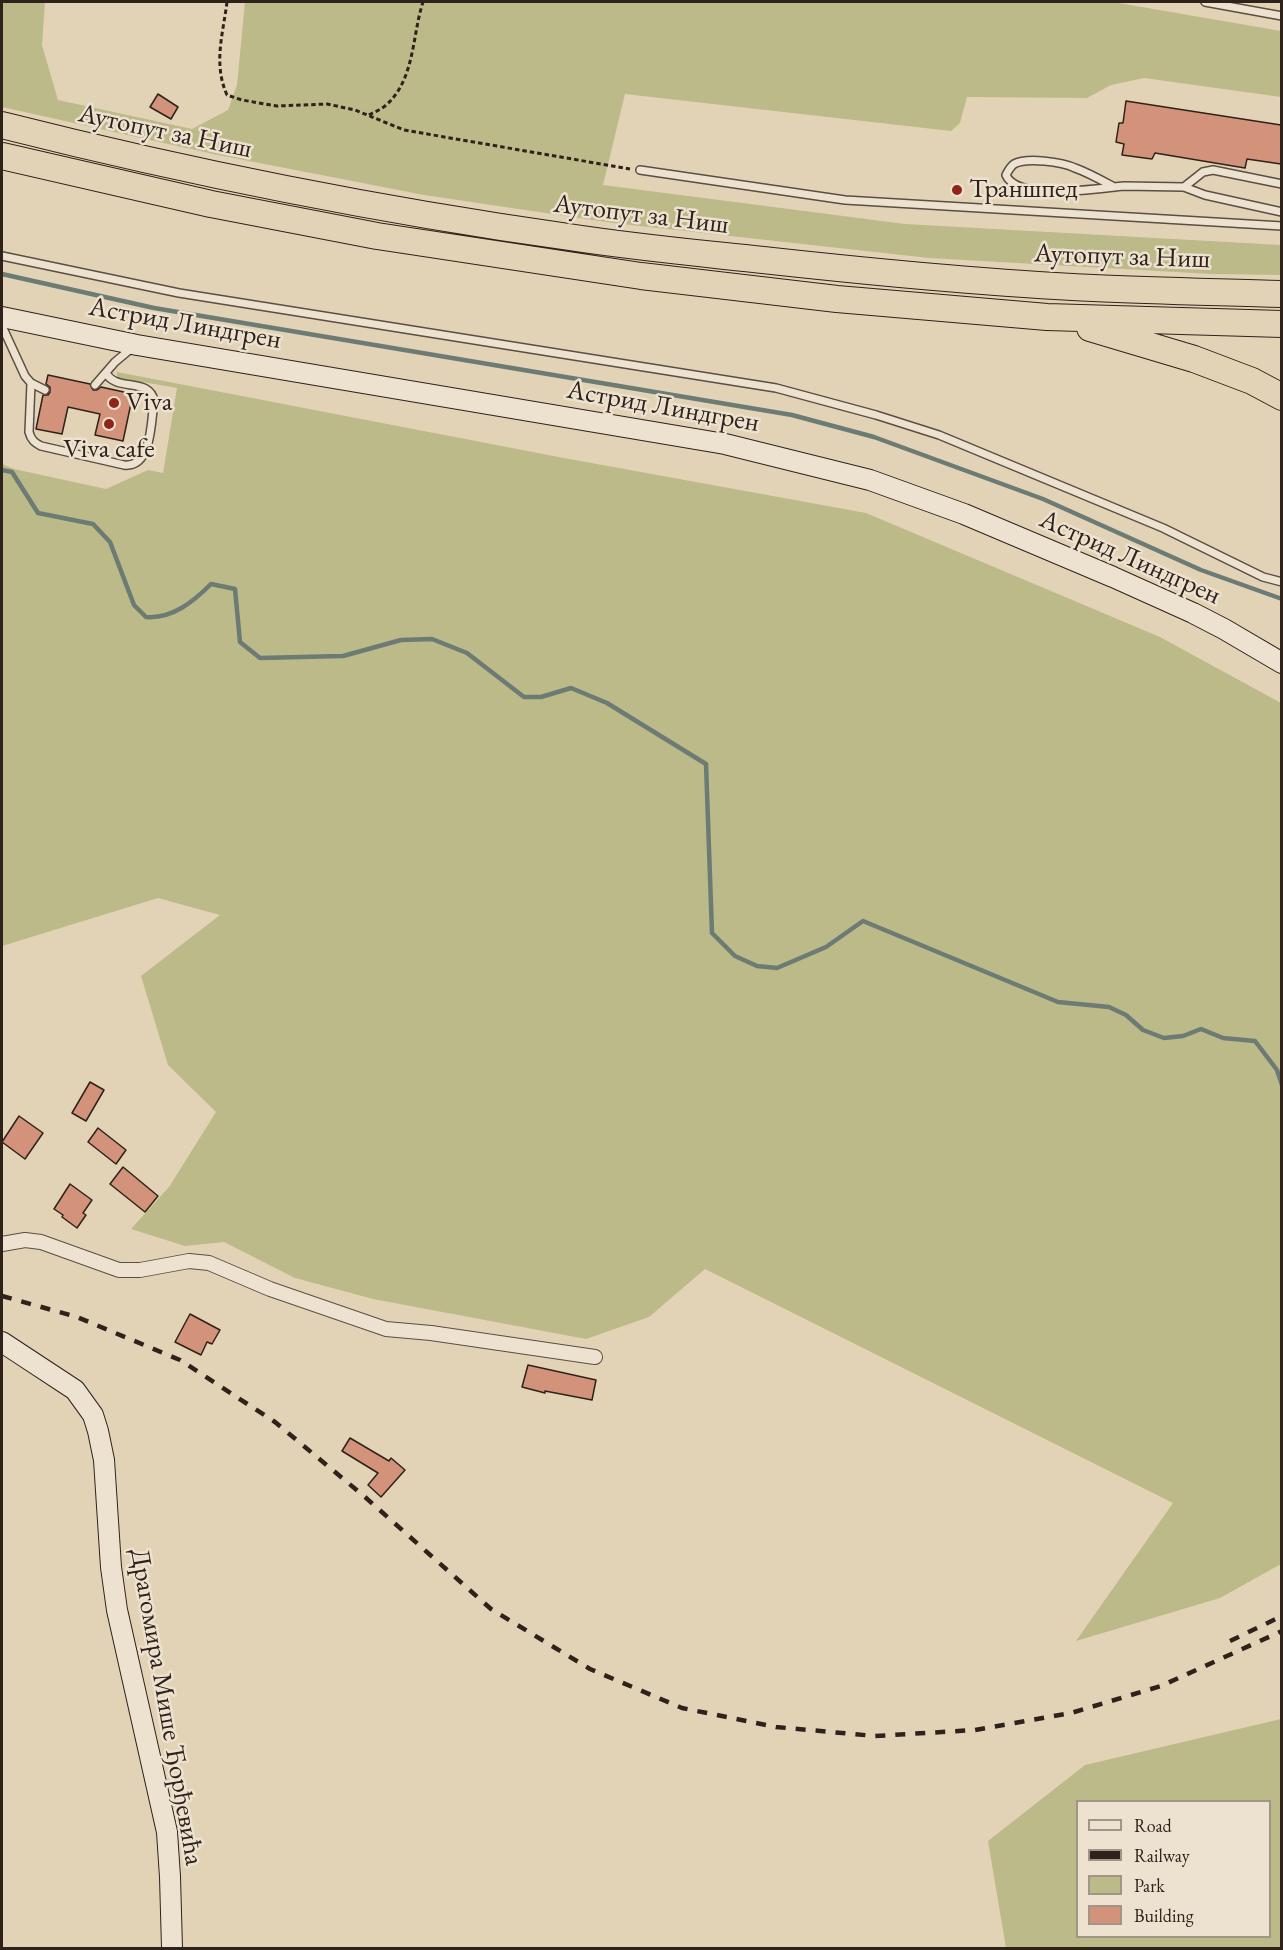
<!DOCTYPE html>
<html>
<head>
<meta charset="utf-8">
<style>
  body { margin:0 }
  #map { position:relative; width:1283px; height:1950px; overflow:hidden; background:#e3d3b6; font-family:"EB Garamond",serif }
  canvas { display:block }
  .frame { position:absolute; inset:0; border:3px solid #2e221b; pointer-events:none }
  .legend { position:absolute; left:1076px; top:1800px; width:195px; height:138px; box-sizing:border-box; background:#ede2d0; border:2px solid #a19588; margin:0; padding:8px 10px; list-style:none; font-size:18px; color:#2e221b }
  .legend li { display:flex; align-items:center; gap:12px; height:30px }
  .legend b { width:30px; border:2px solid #a19588 }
</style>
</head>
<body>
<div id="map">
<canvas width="1283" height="1950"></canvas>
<div class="frame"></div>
<ul class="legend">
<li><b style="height:8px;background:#ede2d0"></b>Road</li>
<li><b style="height:8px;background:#2e221b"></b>Railway</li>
<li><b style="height:16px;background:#bcba88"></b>Park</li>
<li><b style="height:16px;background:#d3937a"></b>Building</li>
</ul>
</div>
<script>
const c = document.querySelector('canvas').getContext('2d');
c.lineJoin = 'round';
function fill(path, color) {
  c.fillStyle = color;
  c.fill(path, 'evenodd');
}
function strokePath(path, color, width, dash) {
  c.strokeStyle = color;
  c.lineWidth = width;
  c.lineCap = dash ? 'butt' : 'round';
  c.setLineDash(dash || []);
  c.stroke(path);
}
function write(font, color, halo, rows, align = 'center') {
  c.font = font + ' "EB Garamond",serif';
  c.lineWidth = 5;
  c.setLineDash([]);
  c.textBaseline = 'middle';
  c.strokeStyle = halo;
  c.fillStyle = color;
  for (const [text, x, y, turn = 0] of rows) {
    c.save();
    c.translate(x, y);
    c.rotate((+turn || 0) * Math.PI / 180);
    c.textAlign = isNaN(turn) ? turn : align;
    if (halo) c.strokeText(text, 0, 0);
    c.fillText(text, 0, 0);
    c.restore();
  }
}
fill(new Path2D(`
  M2,2H45L42,45L58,100L192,129L228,110L237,85L245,2H1113L1281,31V97L1144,78L1111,85L1087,98L967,97L960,123L951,131L625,94L603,185L905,224L1281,245V275L1211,274L929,258L613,223L424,195L218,155L2,107Z
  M117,372L564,458L866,513L1160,637L1281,703V1564L1220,1598L1076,1641L1173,1503L705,1269L649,1317L586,1339L373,1299L295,1278L224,1242L185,1246L131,1229L169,1187L216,1112L168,1065L141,976L220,915L158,898L2,946V464L14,469L106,489L148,470L163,473L177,388L119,378L117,376Z
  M1281,1719V1948H1006L988,1841L1085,1765ZM1078,1802H1270V1936H1078Z`), '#bcba88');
strokePath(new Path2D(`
  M2,274L154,308L792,415L874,437L1043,499L1201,570L1282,599
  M2,470L12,472L38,513L93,524L110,542L134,605L146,617C172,619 193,602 211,584L235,589L240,642L260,658L343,656L401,640L432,639L467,653L524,697H541L571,688L607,703L706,764L712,933L735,956L757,966L777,968L826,947L863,921L1058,1002L1109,1007L1126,1015L1143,1030L1164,1038L1183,1036L1201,1029L1223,1038L1255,1041L1277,1070L1282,1085`), '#6c7b74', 4.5);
const building = new Path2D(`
  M158,94L178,107L171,119L150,107Z
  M1126,101L1281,125V164L1247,159L1245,168L1155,153L1152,159L1122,155L1124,144L1116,142L1119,123H1123Z
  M48,375L90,384L93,390H97L101,387L133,394L123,441L95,435L100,414L68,407L62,434L36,429L43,395H48L50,392V387L46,384Z
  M90,1082L104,1090L86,1121L72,1113Z
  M19,1116L43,1133L25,1159L2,1142Z
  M98,1128L126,1150L116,1164L88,1142Z
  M123,1167L158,1196L145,1212L110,1184Z
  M70,1184L92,1200L83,1213L86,1215L77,1228L62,1217L63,1215L54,1209Z
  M190,1314L220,1330L212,1344L207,1342L201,1355L175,1342Z
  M528,1365L596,1380L592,1400L545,1391V1393L522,1387Z
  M350,1438L389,1461L391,1458L405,1470L381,1497L368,1485L378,1473L342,1451Z`);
fill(building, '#d3937a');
strokePath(building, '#2e221b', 1.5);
const lane = new Path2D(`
  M1205,2L1282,16
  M640,170L845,200L1282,226
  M1114,187C1101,180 1089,173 1075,168C1062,162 1027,157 1014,164C1010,167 1008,171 1006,175C1017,202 1099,188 1124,186L1184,187L1205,195L1282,212
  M1184,187L1203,172L1213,170L1282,184
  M2,256L179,293L776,388L876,415L939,435L1163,528L1263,577L1282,582
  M2,326L25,376L31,383L45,390
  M31,383L29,432C31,440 35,443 41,446L124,465C152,468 151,422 154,401C150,377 116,392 106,373
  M95,385L115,362L133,347`);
const street = new Path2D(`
  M2,1244L25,1240L41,1242L119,1270H140L189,1261L209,1263L270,1289L386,1329L431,1333L595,1357`);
const secondary = new Path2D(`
  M2,317L137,345L725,444L870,480L964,514L1113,577L1193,613L1224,629L1282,663
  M2,1342L75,1390L93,1415L98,1431L104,1460L111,1567L117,1610L167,1832L170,1877L172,1948`);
const highway = new Path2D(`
  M2,125C188,172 378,210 569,237C633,247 698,253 763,260C872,272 983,283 1093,288C1156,291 1219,292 1282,294
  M2,156L211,204L377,236L641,276L837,299L1047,317L1282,324
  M1090,328L1194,359L1252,381L1282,397`);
strokePath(lane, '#5b4e42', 10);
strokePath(street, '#5b4e42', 16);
strokePath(secondary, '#2e221b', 22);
strokePath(highway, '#2e221b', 28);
strokePath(new Path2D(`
  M227,2C223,34 213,64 227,95L242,100L277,106L327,104L355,110L404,130L630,169
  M369,115C374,112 380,110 385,106C415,81 412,35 423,2`), '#2e221b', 3, [4.5, 3]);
strokePath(lane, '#ede2d0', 7);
strokePath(street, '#ede2d0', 14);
strokePath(secondary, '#ede2d0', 20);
strokePath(highway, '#e3d3b6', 26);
strokePath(new Path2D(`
  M2,1296L77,1317L180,1360L275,1422L365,1497L491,1609L590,1669L682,1708L776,1727L875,1736L975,1730L1071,1713L1161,1686L1282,1631
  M1230,1641L1282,1616`), '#2e221b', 4.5, [10, 10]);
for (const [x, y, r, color] of [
  [957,190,6,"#8f2418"],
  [114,403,6,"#8f2418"],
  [109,424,6,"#8f2418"]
]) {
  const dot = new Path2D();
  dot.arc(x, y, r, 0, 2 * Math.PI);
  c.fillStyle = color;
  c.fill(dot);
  strokePath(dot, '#ede2d0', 2);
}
write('27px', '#2e221b', '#ede2d0', [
  ["Аутопут за Ниш",165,132,12],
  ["Аутопут за Ниш",641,215,7],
  ["Аутопут за Ниш",1122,257,2],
  ["Астрид Линдгрен",185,324,10],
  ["Астрид Линдгрен",663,407,10],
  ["Астрид Линдгрен",1130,558,24],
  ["Драгомира Мише Ђорђевића",166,1707,80]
]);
write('27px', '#2e221b', '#ede2d0', [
  ["Траншпед",969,190],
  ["Viva",126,403],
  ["Viva cafe",109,450,"center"]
], 'left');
</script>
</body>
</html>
